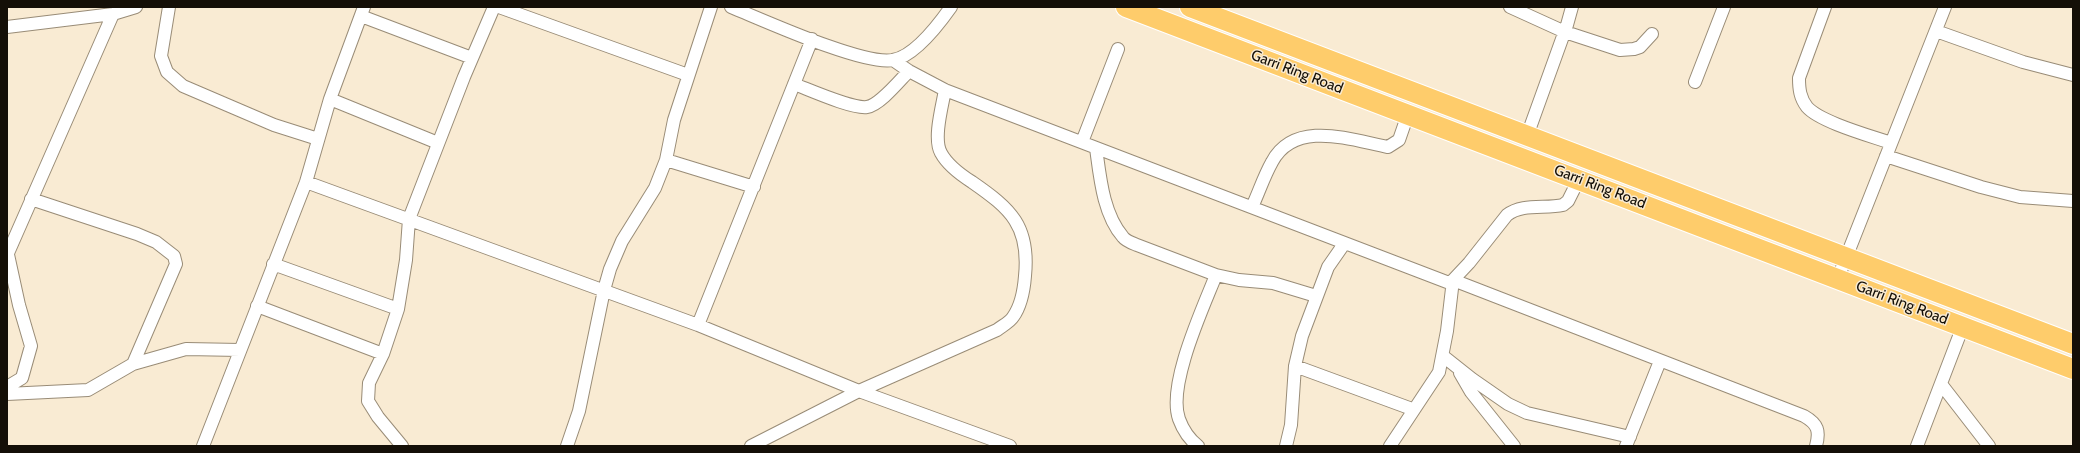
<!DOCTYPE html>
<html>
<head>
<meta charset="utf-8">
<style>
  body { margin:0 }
  #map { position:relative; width:2080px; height:453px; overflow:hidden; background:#f9ebd3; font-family:Cabin,sans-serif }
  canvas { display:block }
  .frame { position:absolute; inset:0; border:8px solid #140f07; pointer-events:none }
</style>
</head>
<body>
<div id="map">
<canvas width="2080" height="453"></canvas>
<div class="frame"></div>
</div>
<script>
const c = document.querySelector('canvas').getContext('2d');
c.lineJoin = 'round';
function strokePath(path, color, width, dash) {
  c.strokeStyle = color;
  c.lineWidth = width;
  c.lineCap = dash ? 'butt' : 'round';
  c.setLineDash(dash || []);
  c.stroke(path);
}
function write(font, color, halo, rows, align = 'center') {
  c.font = font + ' Cabin,sans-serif';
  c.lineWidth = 3;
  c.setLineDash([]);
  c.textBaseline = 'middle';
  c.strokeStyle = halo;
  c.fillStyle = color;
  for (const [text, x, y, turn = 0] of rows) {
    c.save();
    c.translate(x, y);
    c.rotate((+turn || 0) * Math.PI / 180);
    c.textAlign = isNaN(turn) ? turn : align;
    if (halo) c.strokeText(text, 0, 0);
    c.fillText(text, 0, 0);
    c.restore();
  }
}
const minor = new Path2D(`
  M169,7L161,56L167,72L183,86L274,125L318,139
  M499,7L688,75
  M731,7C763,20 864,66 893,60C915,56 939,24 951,7
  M1510,7L1565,32L1620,50L1634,49L1640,47L1652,34
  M1825,7L1799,78C1799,89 1800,98 1807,107C1820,122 1871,136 1891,143
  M361,16L472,58
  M7,27L113,14L136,7
  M1936,31L2023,62L2073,75
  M893,60L909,71L945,90L1452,284
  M1695,82L1724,7
  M794,84C810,90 852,109 867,107C880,105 900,80 909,71
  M330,99L438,143
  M1527,136L1567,25L1572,7
  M1082,142L1118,49
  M1096,148C1100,177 1103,214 1123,237C1126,241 1132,243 1137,245L1216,275L1239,280L1273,283L1316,296
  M1886,156L1981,187L2020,197L2073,201
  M666,160L754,187
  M306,182L698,325L859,391L1010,446
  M31,199L137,234L156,242L174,256L176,264L133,364
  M1252,207C1259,192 1264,176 1272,162C1295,119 1351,140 1388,147L1399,140L1408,114
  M7,250L19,305L31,346L22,378L7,387
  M8,253L113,14
  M273,264L398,309
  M1838,278L1945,7
  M1453,280L1804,416C1818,424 1820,431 1816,446
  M257,306L383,354
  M698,325L812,39
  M1443,356L1472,379L1508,404L1527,413L1630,437
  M1295,366L1412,409
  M1460,373L1471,392L1514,446
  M1941,384L1989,446
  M7,394L88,390L133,364L186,349L240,350
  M203,446L306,182L330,99L364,7
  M402,446L378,417L368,401L369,383L383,354L398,309L406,260L409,219L464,77L494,7
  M567,446L579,411L604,290L610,269L622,241L655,188L666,160L674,120L711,7
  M751,446L859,391L997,330C1002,326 1010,322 1013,317C1021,306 1024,289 1025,276C1030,226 1011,209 972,182C961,175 948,166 941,153C933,139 942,107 945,90
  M1198,446C1189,439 1183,430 1179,419C1167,385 1203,308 1216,275
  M1286,446L1291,425L1295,366L1302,336L1328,267L1344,244
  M1390,446L1439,372L1447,331L1453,280L1469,263L1507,215C1522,203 1545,209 1563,205L1568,201L1579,179
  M1626,446L1660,361
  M1917,446L1963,326`);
const trunk = new Path2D(`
  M1126,7L2073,369
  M1190,7L2073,344`);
strokePath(minor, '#998c77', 14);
strokePath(trunk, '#fff', 22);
strokePath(minor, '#fff', 12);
strokePath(trunk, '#fecc6b', 20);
write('15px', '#140f07', '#f9ebd3', [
  ["Garri Ring Road",1297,72,21],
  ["Garri Ring Road",1600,187,21],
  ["Garri Ring Road",1902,303,21]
]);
</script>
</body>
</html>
